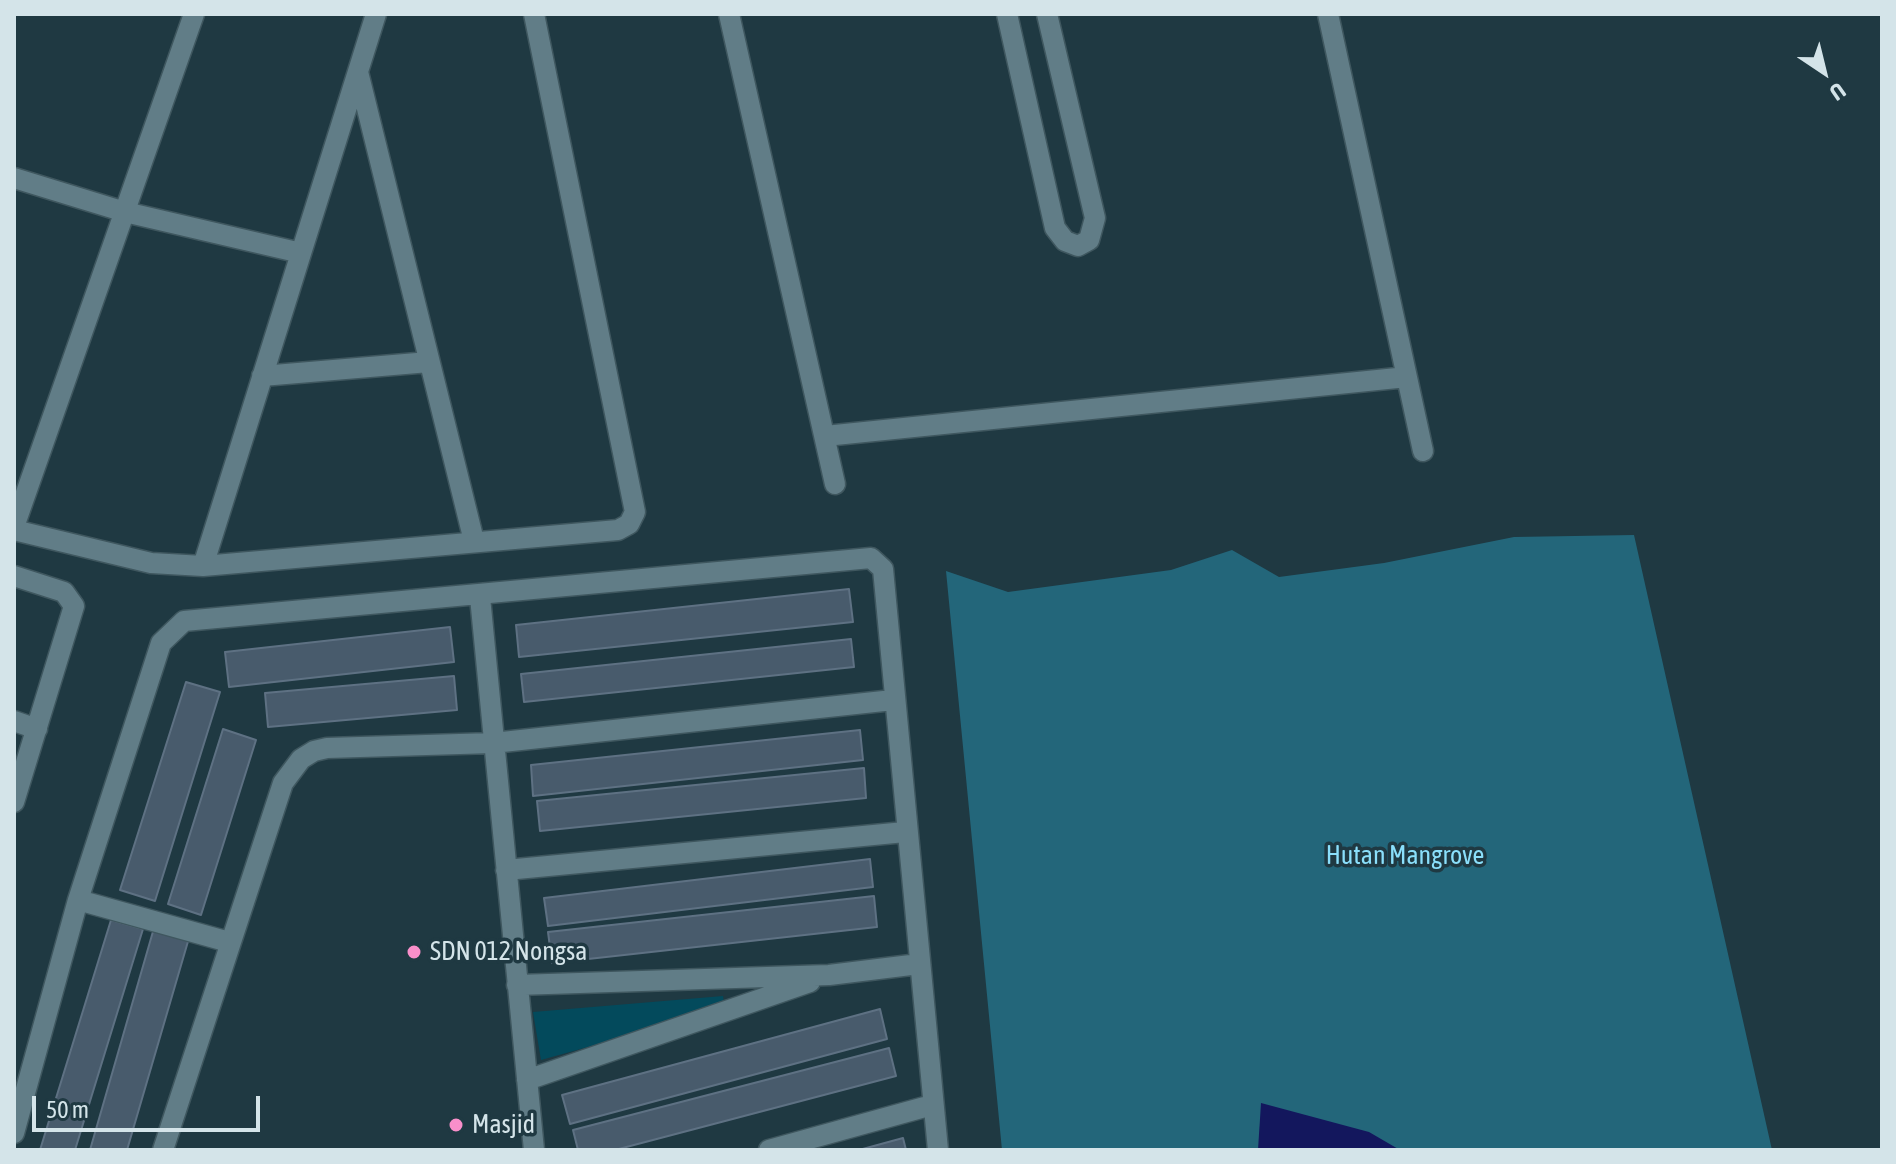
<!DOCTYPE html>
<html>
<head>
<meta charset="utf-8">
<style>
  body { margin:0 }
  #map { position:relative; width:1896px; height:1164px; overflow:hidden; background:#1f3942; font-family:"Asap Condensed",sans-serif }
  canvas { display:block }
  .frame { position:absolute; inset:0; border:16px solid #d4e4e9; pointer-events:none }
  .north { position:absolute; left:1784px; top:32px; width:80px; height:80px; -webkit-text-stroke:6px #1f3942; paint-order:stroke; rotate:145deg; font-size:22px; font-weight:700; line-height:32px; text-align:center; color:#d4e4e9 }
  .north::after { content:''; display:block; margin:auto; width:28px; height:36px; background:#d4e4e9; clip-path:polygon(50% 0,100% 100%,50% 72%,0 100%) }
  .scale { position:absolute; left:32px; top:1096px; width:228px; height:36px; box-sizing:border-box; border:4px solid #d4e4e9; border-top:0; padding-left:10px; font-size:24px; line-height:28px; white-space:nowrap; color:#d4e4e9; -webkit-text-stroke:6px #1f3942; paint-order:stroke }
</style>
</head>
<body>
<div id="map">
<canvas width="1896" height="1164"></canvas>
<div class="frame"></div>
<div class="north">U</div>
<div class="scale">50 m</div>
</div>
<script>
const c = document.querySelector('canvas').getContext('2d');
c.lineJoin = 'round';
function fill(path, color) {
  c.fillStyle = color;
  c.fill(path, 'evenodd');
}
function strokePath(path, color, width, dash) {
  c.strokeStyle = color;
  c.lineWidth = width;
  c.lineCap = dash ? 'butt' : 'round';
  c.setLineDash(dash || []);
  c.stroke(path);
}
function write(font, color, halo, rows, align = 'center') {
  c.font = font + ' "Asap Condensed",sans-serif';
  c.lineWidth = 7;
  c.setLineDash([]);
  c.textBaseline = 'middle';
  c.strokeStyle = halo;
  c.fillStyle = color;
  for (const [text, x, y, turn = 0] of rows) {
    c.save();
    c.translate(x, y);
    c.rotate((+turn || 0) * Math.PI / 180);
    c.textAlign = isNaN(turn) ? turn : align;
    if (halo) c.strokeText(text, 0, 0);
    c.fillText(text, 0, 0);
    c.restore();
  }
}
fill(new Path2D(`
  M723,996L725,1009L541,1060L533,1012Z`), '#034a5c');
fill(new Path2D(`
  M1634,535L1772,1150H1002L946,571L1008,592L1171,570L1232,550L1279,577L1384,563L1514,537Z`), '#23667a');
fill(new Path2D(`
  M1261,1103L1369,1132L1400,1150H1258Z`), '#13175d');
const building = new Path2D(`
  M849,589L853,622L519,657L516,625Z
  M450,627L454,662L229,687L225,652Z
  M851,639L854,667L524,702L521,674Z
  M454,676L457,710L268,727L265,693Z
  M186,682L220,692L155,901L120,890Z
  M223,729L256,740L201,915L168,904Z
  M860,730L863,760L533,796L531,765Z
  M864,768L866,798L540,831L537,801Z
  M870,859L873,887L548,926L544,898Z
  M874,896L877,927L552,963L548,932Z
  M111,920L143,929L75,1150H40Z
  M154,928L189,938L127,1150H90Z
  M880,1009L887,1039L570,1124L562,1095Z
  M889,1048L896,1076L615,1150H578L573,1130Z
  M903,1138L906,1150H859Z`);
fill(building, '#485b6c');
strokePath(building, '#5e7183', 2);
const minor = new Path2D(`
  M729,14L835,484
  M1007,14L1055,228L1065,241L1078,246L1089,240L1095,218L1047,14
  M1328,14L1423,451
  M358,72L474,541
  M14,178L125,212L301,253
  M262,376L429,362
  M825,436L1407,377
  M14,527L194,14
  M14,530L151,563L203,566L618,530L629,524L635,512L534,14
  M203,566L376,14
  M14,576L64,592L74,606L14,802
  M480,597L534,1150
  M14,721L37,729
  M506,870L905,832
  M78,900L229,942
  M517,985L829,975L919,964
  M527,1080L810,982
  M14,1133L78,900L161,643L184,621L871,558L883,569L938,1150
  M163,1150L283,783L301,759L314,751L327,748L493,743L893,700
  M769,1150L932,1105`);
strokePath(minor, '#3f575f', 23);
strokePath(minor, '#617d87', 20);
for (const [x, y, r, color] of [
  [414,952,8,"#f98fca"],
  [456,1125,8,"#f98fca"]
]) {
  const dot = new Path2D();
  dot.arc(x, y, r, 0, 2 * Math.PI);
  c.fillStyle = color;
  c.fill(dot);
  strokePath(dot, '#1f3942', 3);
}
write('26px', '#8adffb', '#1f3942', [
  ["Hutan Mangrove",1405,856]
]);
write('26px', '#d4e4e9', '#1f3942', [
  ["SDN 012 Nongsa",430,952],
  ["Masjid",472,1125]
], 'left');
</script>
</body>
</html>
